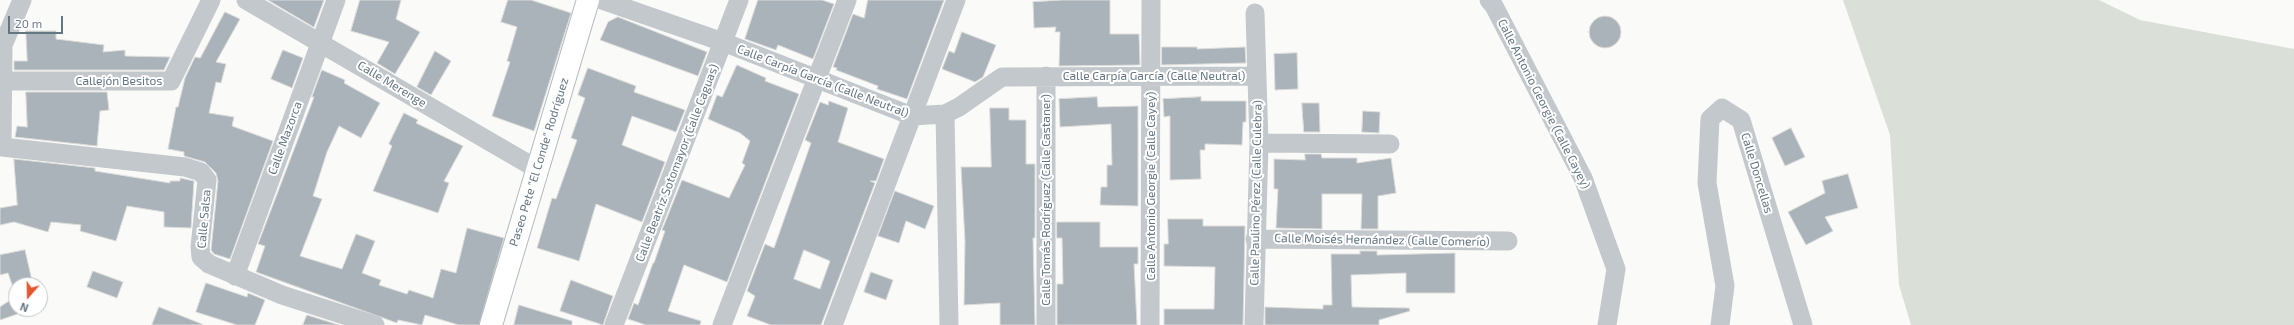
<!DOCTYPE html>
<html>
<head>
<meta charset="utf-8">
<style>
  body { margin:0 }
  #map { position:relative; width:2294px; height:325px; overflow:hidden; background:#fafaf8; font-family:"Exo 2",sans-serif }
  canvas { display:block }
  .north { position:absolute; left:8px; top:277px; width:40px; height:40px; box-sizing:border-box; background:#fff; border:1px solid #c1c8cd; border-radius:50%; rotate:200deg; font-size:11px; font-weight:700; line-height:16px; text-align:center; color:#657683 }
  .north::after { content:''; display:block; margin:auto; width:14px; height:18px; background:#e4572e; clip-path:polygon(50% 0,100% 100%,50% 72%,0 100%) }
  .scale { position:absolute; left:8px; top:16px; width:55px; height:18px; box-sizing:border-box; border:2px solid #657683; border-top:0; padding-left:5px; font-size:12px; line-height:14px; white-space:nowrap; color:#657683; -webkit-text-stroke:3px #fff; paint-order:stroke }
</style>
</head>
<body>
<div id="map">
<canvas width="2294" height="325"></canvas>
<div class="north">N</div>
<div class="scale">20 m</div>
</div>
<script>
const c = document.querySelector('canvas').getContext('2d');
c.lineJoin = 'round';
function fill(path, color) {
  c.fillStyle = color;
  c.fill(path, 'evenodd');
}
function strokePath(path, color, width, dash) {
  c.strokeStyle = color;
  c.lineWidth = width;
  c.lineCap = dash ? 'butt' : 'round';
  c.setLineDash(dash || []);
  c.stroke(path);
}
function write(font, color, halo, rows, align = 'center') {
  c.font = font + ' "Exo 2",sans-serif';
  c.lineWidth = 4;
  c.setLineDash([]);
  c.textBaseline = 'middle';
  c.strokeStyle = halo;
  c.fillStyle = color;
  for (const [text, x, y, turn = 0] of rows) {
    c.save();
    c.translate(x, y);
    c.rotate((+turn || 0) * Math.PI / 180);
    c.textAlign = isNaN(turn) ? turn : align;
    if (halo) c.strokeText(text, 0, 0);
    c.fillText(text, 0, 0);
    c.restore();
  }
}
fill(new Path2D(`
  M1843,0H2099L2140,20L2294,49V325H1911L1899,285L1890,135Z`), '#dadfd7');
const building = new Path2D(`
  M268,0H324L314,27Z
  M360,0H401L396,19L420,32L395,74L377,63L389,42L351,31Z
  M508,0H531L571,13L534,131L492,116L510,62L507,61L517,27L501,22Z
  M758,0H822L834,4L813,59L778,45L776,50L745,39Z
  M868,0H944L907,99L877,89L878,86L836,70L837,68L833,67L853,14L864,18Z
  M1063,0H1110V34H1139L1140,65L1059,66L1060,32H1055L1056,27L1034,28L1033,2Z
  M225,12L240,19L216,62L226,64L221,83L216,82L209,113L234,117L232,126L273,141L230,259L214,254L211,250L218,181L216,173L205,162L184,156V152L168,149L176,107H178L185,78L195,57L200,58Z
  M1589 32a16 16 0 1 1 32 0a16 16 0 1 1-32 0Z
  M618,17L707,52L698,76L600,40L608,22Z
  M26,31H56V39L104,45L103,52L125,50V56L170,57L164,70H14V61H27Z
  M962,32L996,45L983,77L975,82L942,69L949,51L954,53Z
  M1162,47H1197V49L1245,47L1246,63L1162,65Z
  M283,50L303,58L292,88L271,79Z
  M435,51L451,61L431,95L417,87Z
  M1297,53L1298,89L1275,90L1274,54Z
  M737,65L766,78L765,81L799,94L727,282L684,265L668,311L701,321L700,325H646L628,319L634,303L638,305L653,263H654L665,231L662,230L682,180L729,198L745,165L742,163L750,141L740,133L708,119L717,95L722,97Z
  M588,68L636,86L634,92L685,110L676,132L632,116L622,145L665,162L642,222L596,204L579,261L537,248L552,198L556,199L577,140L571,138L585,98L578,95Z
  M322,70L345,80L344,83L380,103L361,138L339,126L327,152L313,196L322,199L300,256L342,269L356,234L375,241L362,273L381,280L379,285L407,294L409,290L433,298L441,269L456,273L467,228L504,238L479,325H459L425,315L422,325L398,320L397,323L256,272L265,246L258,244L314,97H312Z
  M26,92H107L109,110L100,111L97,146L15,137L17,126L27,127Z
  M1097,97L1098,107L1138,106V206L1100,205L1101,187H1107V165H1112L1111,124L1060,127L1059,99Z
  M1201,97V101H1246V122H1243L1242,145L1205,144V150H1200L1201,179L1170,180V116L1164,117L1163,99Z
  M829,101L848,108L838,142L884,159L876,181H870L875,183L821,325H771L747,316L755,296L747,291L765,244L774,248L811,143L805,140L820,102L828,105ZM804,250L830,261L820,289L794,279Z
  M1302,103H1319L1320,132H1304Z
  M990,108H1009V120H1026V164H1035V238H1033L1035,325H1000V303L964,305L965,241L961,167H991Z
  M1363,111L1380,112L1379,133L1362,132Z
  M404,113L418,120L416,123L463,146L444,181L449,183L438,213L373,191L392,146L389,144Z
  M1791,128L1805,157L1785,166L1772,138Z
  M1305,154H1321L1322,158H1357V163L1391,158L1396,193L1378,196V229H1361L1362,194H1322V229L1276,228L1278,189H1274V159L1305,160Z
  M14,159L95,168V171L170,183V181H180V178L194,181L191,228L164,227V212L127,206L116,241L80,231L81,225L51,222L48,232L14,222L0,225V208L17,205Z
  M1848,174L1858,208L1825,217L1833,231L1806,245L1788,212L1825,193L1822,181Z
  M895,191L934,206L925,229L906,221L899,243L878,236Z
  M1168,219H1203V226H1245L1243,325H1164V309H1214L1215,267L1164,266V244H1168Z
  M1057,222H1100V247H1138V264H1134L1137,325H1057V284H1063L1062,238H1057Z
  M25,250L33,285H16V296L8,273L0,275V255Z
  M1360,251H1377V255L1455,253V293H1406V273L1351,275L1352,307L1409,308L1410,311L1379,320V325H1265V307L1323,309V305H1332L1331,254H1360Z
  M93,271L123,282L117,298L87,287Z
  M871,272L893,280L886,300L864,292Z
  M571,280L613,296L603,325L560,311Z
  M206,283L247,297L248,293L265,300L255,325H237L196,312Z
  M16,297V309H32L0,320V307Z
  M519,305L572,321V325H514Z
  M159,307L202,324V325H152Z
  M307,315L339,325H303Z`);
fill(building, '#aab3b9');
strokePath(building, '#dcdcda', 1);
const secondary = new Path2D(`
  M491,325L588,0`);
strokePath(secondary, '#b3babf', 24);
strokePath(new Path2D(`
  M22,0L3,45L2,147L185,167L201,172L207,180L200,247L201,257L209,264L282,295L375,325
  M246,0L537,169
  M602,0L723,42L912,116L945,114L959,107L1002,77L1257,76
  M1489,0L1494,6L1583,178L1616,269L1607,325
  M2,81H171L211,0
  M945,114L949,325
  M1259,143L1390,144
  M1255,239L1508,241
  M235,276L336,0
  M614,325L739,0
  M722,325L847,0
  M833,325L956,0
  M1046,325V76
  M1150,325L1151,0
  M1254,325L1259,143L1255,13
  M1720,325L1725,286L1707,183L1710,119L1722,108L1741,120L1803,325`), '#c3c8cc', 19);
strokePath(secondary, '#fff', 22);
write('12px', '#657683', '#fff', [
  ["Calle Carpía García (Calle Neutral)",1154,76],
  ["Callejón Besitos",119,81],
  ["Calle Carpía García (Calle Neutral)",823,81,21],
  ["Calle Merenge",392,84,31],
  ["Calle Antonio Georgie (Calle Cayey)",1544,104,63],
  ["Calle Mazorca",285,138,-70],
  ["Paseo Pete \"El Conde\" Rodríguez",539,162,-73],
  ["Calle Beatriz Sotomayor (Calle Caguas)",677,163,-69],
  ["Calle Doncellas",1757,173,73],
  ["Calle Antonio Georgie (Calle Cayey)",1151,186,-90],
  ["Calle Paulino Pérez (Calle Culebra)",1256,193,-89],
  ["Calle Tomás Rodríguez (Calle Castaner)",1046,200,-90],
  ["Calle Salsa",204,219,-85],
  ["Calle Moisés Hernández (Calle Comerío)",1382,240,1]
]);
</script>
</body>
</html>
